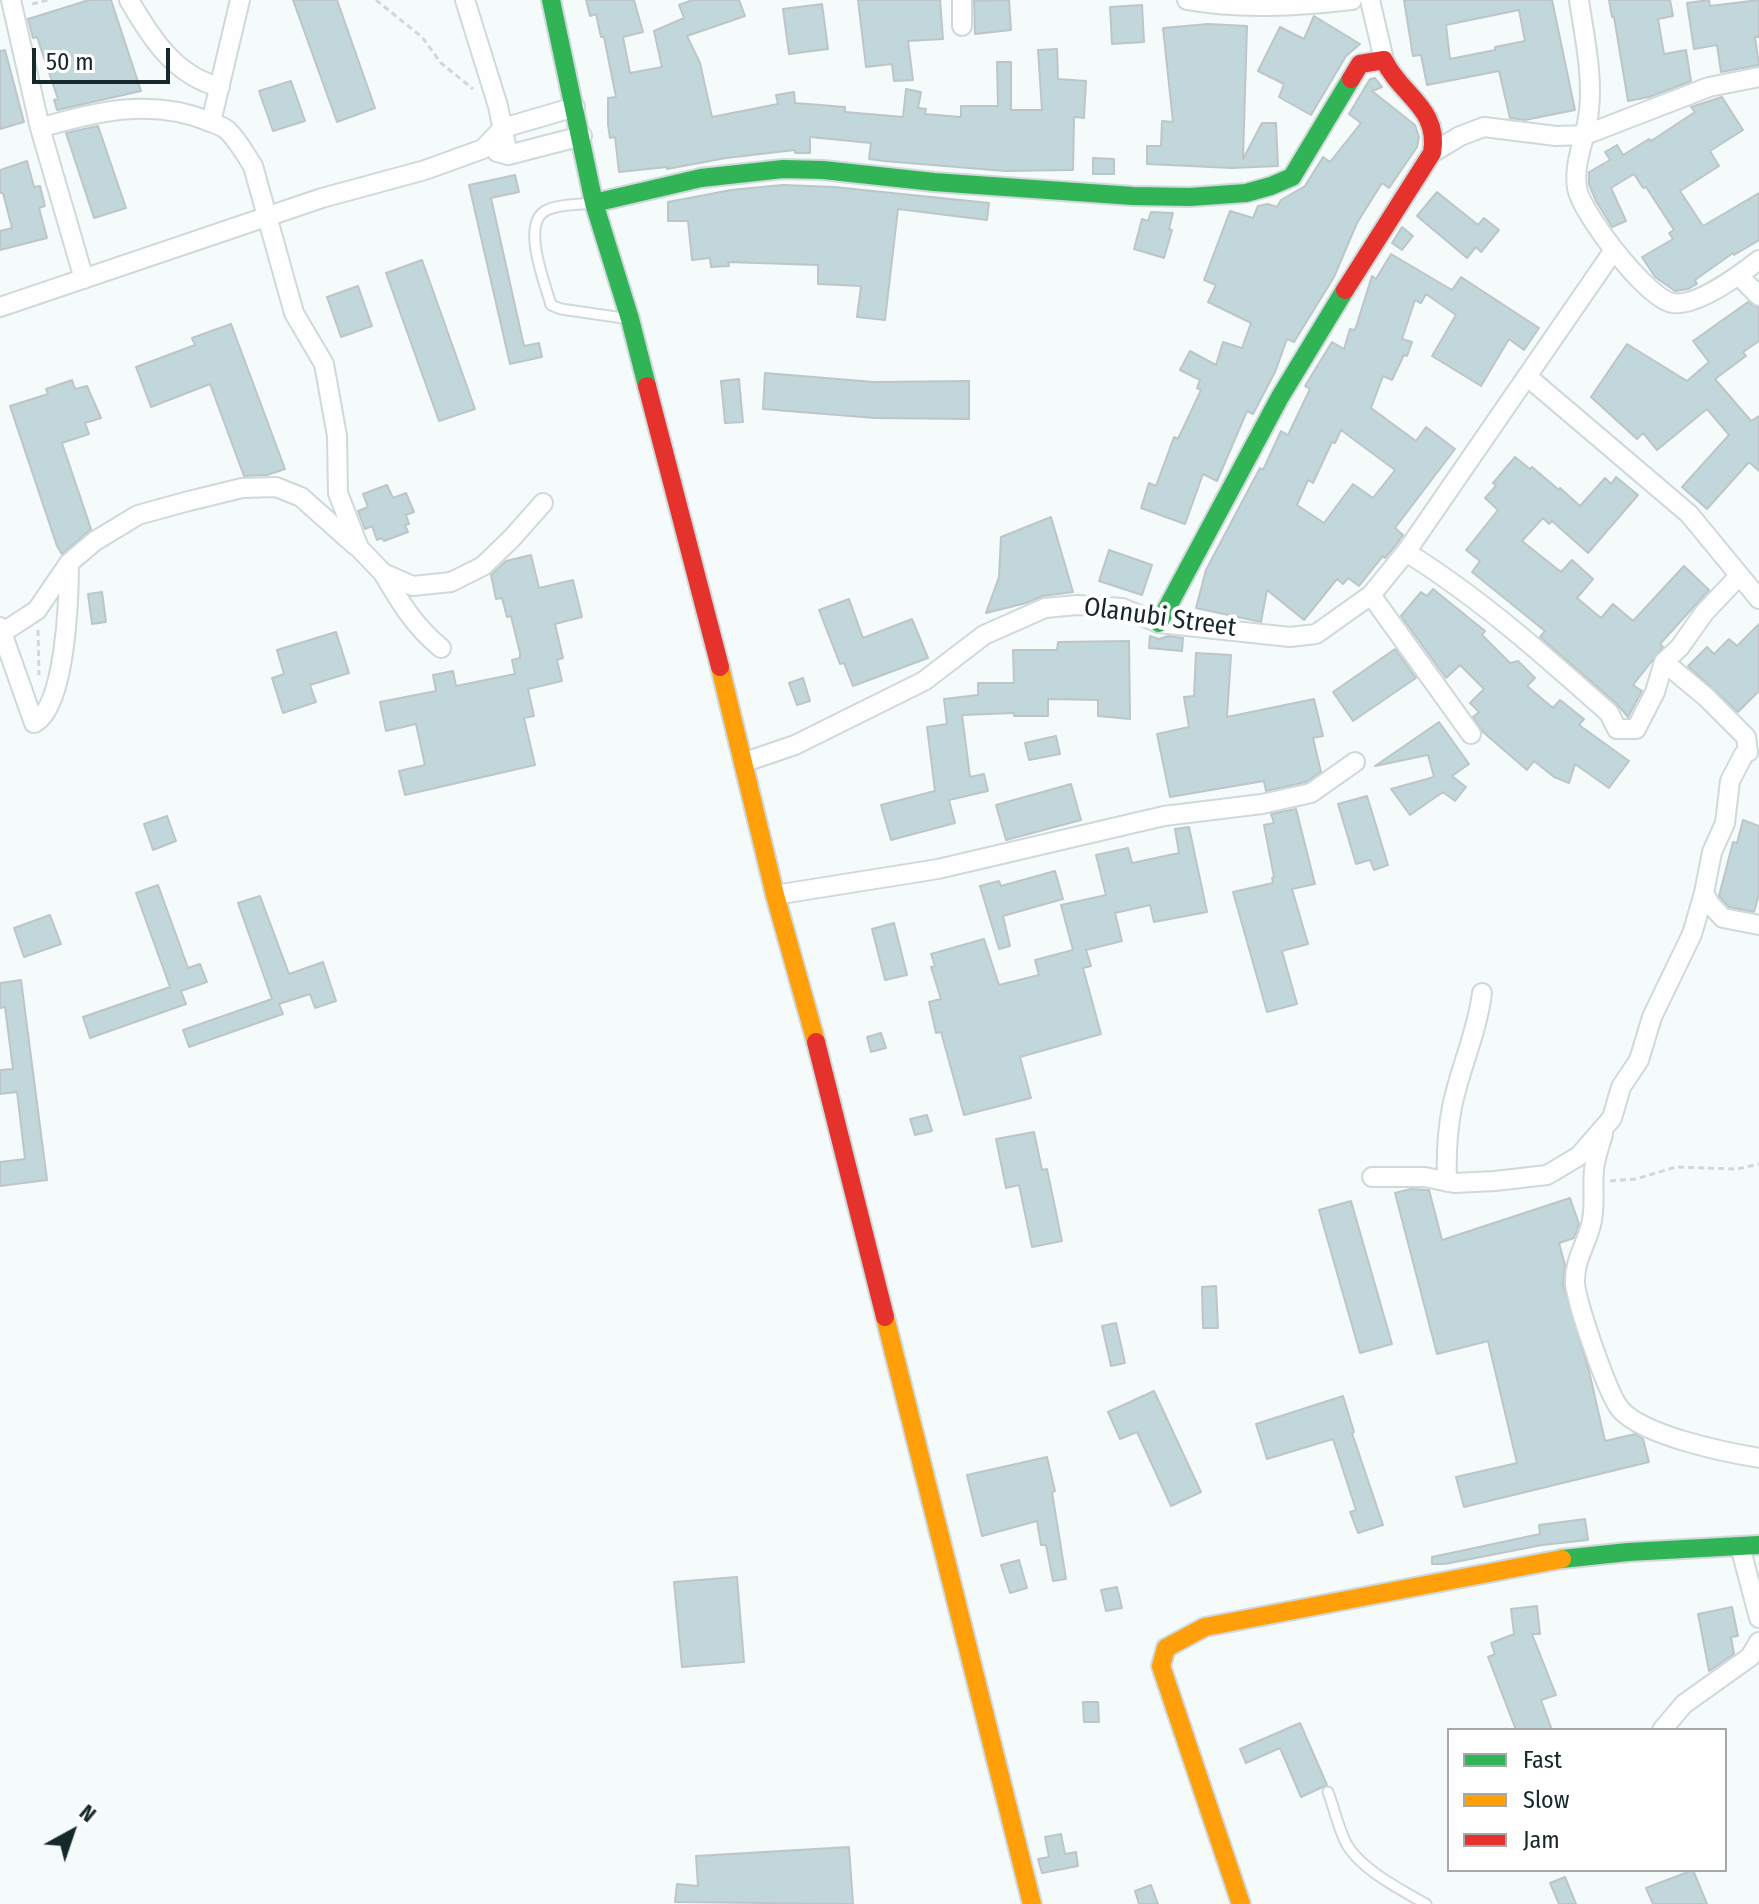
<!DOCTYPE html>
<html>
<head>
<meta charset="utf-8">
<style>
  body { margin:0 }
  #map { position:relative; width:1759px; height:1904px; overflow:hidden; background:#f5fafb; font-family:"Fira Sans Condensed",sans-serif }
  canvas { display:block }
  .legend { position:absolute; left:1447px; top:1728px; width:280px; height:144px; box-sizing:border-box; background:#fff; border:2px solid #a2a9aa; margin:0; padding:10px 14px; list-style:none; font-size:24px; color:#17282a }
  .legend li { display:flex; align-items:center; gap:16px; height:40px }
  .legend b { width:40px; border:2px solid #a2a9aa }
  .north { position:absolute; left:32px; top:1792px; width:80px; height:80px; -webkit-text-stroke:6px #fff; paint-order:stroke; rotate:40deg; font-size:22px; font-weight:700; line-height:32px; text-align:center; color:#17282a }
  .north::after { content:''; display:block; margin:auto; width:28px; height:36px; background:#17282a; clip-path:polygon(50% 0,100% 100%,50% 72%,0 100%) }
  .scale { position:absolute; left:32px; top:48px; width:138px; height:36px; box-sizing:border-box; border:4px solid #17282a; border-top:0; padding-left:10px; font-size:24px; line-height:28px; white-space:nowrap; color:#17282a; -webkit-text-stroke:6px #fff; paint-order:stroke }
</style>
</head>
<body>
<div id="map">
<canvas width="1759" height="1904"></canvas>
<ul class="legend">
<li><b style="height:10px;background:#30b455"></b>Fast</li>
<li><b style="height:10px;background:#ff9f0a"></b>Slow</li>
<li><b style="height:10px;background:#e5322d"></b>Jam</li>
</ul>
<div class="north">N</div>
<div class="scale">50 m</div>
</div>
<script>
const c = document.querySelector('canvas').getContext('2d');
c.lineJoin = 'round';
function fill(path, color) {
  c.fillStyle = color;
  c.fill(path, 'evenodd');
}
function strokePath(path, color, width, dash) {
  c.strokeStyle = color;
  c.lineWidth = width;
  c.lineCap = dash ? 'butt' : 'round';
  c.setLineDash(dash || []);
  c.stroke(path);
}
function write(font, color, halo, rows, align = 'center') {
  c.font = font + ' "Fira Sans Condensed",sans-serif';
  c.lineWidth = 8;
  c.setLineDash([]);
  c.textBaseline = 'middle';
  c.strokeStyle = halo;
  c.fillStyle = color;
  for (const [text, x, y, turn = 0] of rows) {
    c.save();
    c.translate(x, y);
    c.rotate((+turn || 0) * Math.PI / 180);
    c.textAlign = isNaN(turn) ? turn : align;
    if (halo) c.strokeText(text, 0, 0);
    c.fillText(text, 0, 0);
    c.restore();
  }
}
const building = new Path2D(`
  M89,0H111L141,91L57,110L54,100L58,99L37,37L33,38L28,19Z
  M293,0H337L375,108L337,122Z
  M586,0H634L643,32L623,37L630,73L662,67L654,31L684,18L679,5L692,0H739L745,16L687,36L700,63L712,117L778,104L776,95L794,92L795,103L845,107V112L903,117L906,89L921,92L918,108L926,109L925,114L961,117V106H998L997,62H1011V110H1042L1038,50L1057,49L1058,79L1086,81L1084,118L1074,117L1073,170L1005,171L884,161L869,159L871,143L810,137V153H795V150L726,158L667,169V167L619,172L615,137L610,138L608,124V98L616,97L604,37H601L596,14L590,16Z
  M858,0H940L943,39L908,41L913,80L894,81L892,64L866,67Z
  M1009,0L1011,30L975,34L974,1Z
  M1404,0H1552L1575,110L1525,120L1510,118L1499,71L1427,85L1421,55L1413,56ZM1519,10L1525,41L1495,47V50L1450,59L1446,25Z
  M1609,0H1670L1673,16L1658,19L1664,54L1686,50L1691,81L1649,97L1628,101L1614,17H1612Z
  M1709,0L1710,6L1759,0V37H1755L1759,65L1721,72L1717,45L1694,49L1687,3Z
  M822,4L828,49L789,54L783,9Z
  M1142,5L1144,42L1112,44L1110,7Z
  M1314,16L1360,44L1346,56L1311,115L1279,97L1284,84L1258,71L1280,27L1304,39Z
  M1208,24L1247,26L1243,159L1262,123H1276L1278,166L1232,168L1147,164V146H1161L1162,121L1173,122L1163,28Z
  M5,50L24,122L0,129V51Z
  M1375,78L1382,87L1372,91L1415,125L1419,137L1417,147L1389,188L1382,183L1357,223L1334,277L1294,342L1287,339L1275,372L1253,414L1247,411L1217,481L1203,474L1185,524L1141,508L1149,483L1156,486L1174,437L1178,439L1201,390L1197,388L1200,380L1180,370L1190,351L1216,365L1223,342L1242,348L1251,323L1208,302L1216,285L1204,280L1230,211L1253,218L1258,206L1268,204L1277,207L1281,200L1305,186L1323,157L1330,162L1361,123L1349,114L1370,79Z
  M291,81L305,121L273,131L259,91Z
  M1722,97L1743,130L1710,151L1719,166L1680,191L1703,226L1759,193V240L1734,255L1733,253L1695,280L1697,284L1688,289L1675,291L1655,277L1642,257L1673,239L1669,233L1674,230L1646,187L1643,188L1634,174L1611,188L1626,221L1612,227L1596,201L1589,184V172L1610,160L1605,152L1617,145L1623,155L1649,139L1651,141L1695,112L1691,107Z
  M98,126L126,208L94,218L66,133Z
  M1093,158L1114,159V174H1093Z
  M27,161L34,187L40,186L45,206L39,208L47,238L0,250V231L12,228L3,193H0V170Z
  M515,175L519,192L491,198L524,346L539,343L542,357L510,364L469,185Z
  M783,185L834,187L989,203L987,220L898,209L885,320L857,317L861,286L818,284V265L728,262L729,266L711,267L710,258L692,260L688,221H668V202L731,190Z
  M1437,192L1478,225L1484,218L1499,230L1481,252L1476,247L1467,258L1417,216Z
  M1151,212L1173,213L1169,229L1172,230L1164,258L1134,249L1142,219L1148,221Z
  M1402,227L1413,236L1402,250L1392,243Z
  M1391,254L1452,290L1461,277L1539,328L1524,350L1509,339L1481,386L1432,356L1456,315L1426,294L1421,303L1415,300L1402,339L1412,342L1407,356L1404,355L1392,380L1383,376L1371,408L1416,441L1426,427L1455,449L1395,528L1403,535L1396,545L1385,558L1383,556L1359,586L1348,578L1343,584L1337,579L1304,620L1267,590L1261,622L1196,608L1206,570L1260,468L1263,470L1281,431L1288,435L1310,389L1305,386L1332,342L1344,349L1350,329L1355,330L1372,276L1376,279ZM1341,430L1395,470L1373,498L1353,484L1324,523L1297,505L1308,480L1313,483L1332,442L1335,443Z
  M422,260L475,409L439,421L386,273Z
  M358,286L372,326L341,337L327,297Z
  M1748,302L1759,308V341L1743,352L1746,356L1715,379L1751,421L1759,416V471L1749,462L1707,509L1682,487L1729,435L1707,409L1657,450L1643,433L1637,439L1591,397L1627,344L1687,381L1709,362L1693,341Z
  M231,324L285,469L267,475L244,476L210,384L151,407L136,367L195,345L192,338Z
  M765,373L874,382L969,381V419L875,418L763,409Z
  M739,379L743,422L725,423L721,381Z
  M72,380L75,389L87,386L101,418L85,423L89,434L62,443L91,529L62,554L57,546L10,406L48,394L46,389Z
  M1515,457L1530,469L1532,467L1559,490L1560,488L1580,506L1605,478L1611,484L1616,477L1638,495L1588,553L1552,521L1549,524L1543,518L1522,541L1561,572L1572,560L1593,579L1577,598L1601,618L1613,604L1633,621L1684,566L1709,590L1660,644L1663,647L1633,685L1642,691L1628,717L1617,704L1540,637L1545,631L1472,572L1480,561L1466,550L1498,510L1485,498L1496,486L1493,483Z
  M387,485L393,498L406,493L414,512L406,515L409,524L405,525L408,532L384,541L382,538L377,540L372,526L365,529L358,511L368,507L363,494Z
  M1051,517L1073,592L1043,596L1026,603L986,613L999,577L1001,537Z
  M1109,550L1152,565L1142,595L1099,581Z
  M531,555L539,588L573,580L582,617L555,624L563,658L557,660L562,681L528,689L534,716L524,718L535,765L405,795L399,771L425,765L416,724L386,731L380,702L436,691L433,675L453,671L456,686L515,674L512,660L520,658V653L511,616L507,617L502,598L496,599L491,575L506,561Z
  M1433,589L1485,631L1482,635L1510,663L1518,661L1535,678L1527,686L1553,708L1560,700L1584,719L1579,725L1629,761L1609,788L1575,764L1569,783L1554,777L1534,761L1527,770L1483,732L1473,717L1479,712L1470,703L1484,689L1460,665L1446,678L1401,616L1421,592L1427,596Z
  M102,592L106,622L92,624L88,594Z
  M849,599L863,638L912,619L928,658L853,686L844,663L840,664L819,610Z
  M1759,624V691L1738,712L1688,666L1707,647L1714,654L1729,639L1737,646Z
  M336,632L349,673L310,685L316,702L283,713L272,678L284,674L277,650Z
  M1150,636L1159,639L1168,636L1183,638L1182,651L1149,648Z
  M1129,641L1130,719L1098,716V700L1048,699V716H1014V713L962,715L970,777L984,774L988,791L949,800L955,823L891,840L881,805L935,791L927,727L947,724L944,699L978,695V683H1014L1013,650H1057L1058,642Z
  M1395,649L1416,678L1353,721L1333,692Z
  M1196,653L1231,655L1227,717L1314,699L1323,736L1313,738L1321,772L1306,782L1266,791L1264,781L1170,797L1157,734L1189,727L1184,697L1194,696Z
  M803,678L810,701L797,705L789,683Z
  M1439,722L1469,764L1452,776L1466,787L1455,801L1443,792L1410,815L1391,789L1434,777L1428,755L1375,766Z
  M1056,736L1060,754L1029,760L1025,743Z
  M1071,784L1081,820L1006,840L996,805Z
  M1367,796L1388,865L1374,870L1370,860L1356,864L1338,804Z
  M1296,809L1315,884L1292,889L1308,944L1282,951L1297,1004L1267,1012L1233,892L1273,883L1272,878L1274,877L1264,825L1274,823L1271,814Z
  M167,816L176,841L153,850L144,824Z
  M1743,820L1759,826V894L1754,912L1729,907L1719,896L1733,842L1737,843Z
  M1189,827L1207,912L1154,922L1150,905L1115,913L1122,941L1086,950L1091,966L1083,968L1101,1034L1020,1057L1031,1098L964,1115L941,1032L936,1033L929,1002L941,999L931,967L935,966L931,954L984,939L999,985L1039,975L1035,960L1073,950L1061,905L1106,895L1096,855L1128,848L1132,863L1179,853L1175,829Z
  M1055,871L1063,899L1003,916L1010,946L999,949L980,886L999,881L1001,886Z
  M158,885L188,968L200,964L207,982L181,991L186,1004L90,1038L83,1017L170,987L136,893Z
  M260,896L289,974L323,962L336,1001L315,1008L310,994L279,1004L283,1014L189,1047L183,1030L272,999L238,903Z
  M50,915L61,944L24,957L14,928Z
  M894,923L907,975L885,980L872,929Z
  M21,980L47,1180L0,1186V1162L25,1159L17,1092L0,1094V1070L13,1069L5,1007L0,1008V983Z
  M881,1033L886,1048L871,1052L867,1037Z
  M927,1115L932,1131L915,1135L910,1119Z
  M1034,1132L1042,1170L1047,1169L1062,1241L1032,1247L1019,1185L1006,1188L996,1139Z
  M1411,1189L1429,1190L1442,1240L1570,1198L1579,1224L1574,1238L1559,1243L1565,1265L1563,1285L1589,1371L1605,1441L1635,1434L1643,1439L1649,1462L1464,1507L1456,1477L1517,1463L1488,1341L1437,1354L1395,1193Z
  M1351,1201L1392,1344L1360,1353L1319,1210Z
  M1216,1286L1218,1328H1203L1202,1287Z
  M1116,1323L1125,1363L1111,1366L1102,1326Z
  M1154,1391L1201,1492L1171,1506L1137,1432L1120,1439L1108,1412Z
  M1343,1396L1354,1432L1352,1433L1383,1525L1358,1533L1350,1512L1356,1510L1333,1439L1267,1459L1256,1424Z
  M1047,1457L1055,1491L1052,1492L1066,1579L1053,1581L1046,1545H1041L1037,1521L982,1536L967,1475Z
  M1585,1519L1588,1540L1542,1545L1445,1564H1432V1557L1540,1534L1539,1525Z
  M1019,1560L1027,1588L1010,1593L1001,1565Z
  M737,1577L744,1662L682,1667L674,1582Z
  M1117,1587L1122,1608L1106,1611L1101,1590Z
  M1537,1606L1540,1634H1532L1556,1695L1541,1700L1552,1730H1516L1488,1657L1495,1654L1491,1643L1514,1634L1511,1609Z
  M1732,1607L1738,1636L1731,1637L1734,1654L1709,1671L1698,1614Z
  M1083,1702H1098L1099,1722H1084Z
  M1300,1723L1327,1785L1301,1797L1280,1748L1246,1763L1240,1749Z
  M1061,1834L1065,1854L1076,1852L1078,1866L1042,1873L1038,1859L1049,1857L1045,1837Z
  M849,1847L853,1904L675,1902L677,1884L698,1886L696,1856Z
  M1693,1870L1707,1904H1653L1646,1888Z
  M1565,1877L1576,1904H1559L1550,1883Z
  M1151,1885L1158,1904H1139L1135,1891Z`);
fill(building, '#c2d7db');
strokePath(building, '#bcc6c8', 2);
const lane = new Path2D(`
  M591,203C578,205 559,204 547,210C520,222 545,283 551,305L561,309L623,318
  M1328,1792C1334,1808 1338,1826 1345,1841C1358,1868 1401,1890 1426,1904`);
const street = new Path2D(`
  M11,0L40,128L84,279
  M129,0C151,38 175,76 220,87
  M465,0L498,106L508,155
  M962,0V26
  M1187,0C1242,10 1296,6 1352,0
  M1370,0L1384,60
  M1579,0C1584,35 1593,74 1589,110C1587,137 1573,160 1577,188C1581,213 1648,300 1673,303C1697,307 1741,274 1759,260
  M211,122L240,0
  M40,128C93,112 151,98 205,120C212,123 221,125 227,130C238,140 245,154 253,166L294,313L324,364L337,436L338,493L359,548L383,573L413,586L451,582L483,566L512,538L543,503
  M497,152L508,155L582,136
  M1432,153L1460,136L1484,127L1556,136L1585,135L1709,87L1759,77
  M1739,276L1759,296
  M0,307L322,198L425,170L483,149L503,128L575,107
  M1529,378L1689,514L1759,599
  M1406,552C1480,598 1545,656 1609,713L1617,729H1636L1655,692L1664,662L1680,647L1704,613L1739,576
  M383,573C400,602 415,627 441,648
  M1371,595L1471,734
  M0,627L34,723C66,708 69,595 69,563
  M2,633L37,610L69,563L95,541L138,515L185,502L242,488L276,487L301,497L356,546
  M1664,662L1706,697L1746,737L1748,752L1744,754L1730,781L1725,823L1712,852L1704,893L1710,904L1723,918L1759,925
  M745,762L795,745L924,681L984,635L1045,608L1077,605L1122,608L1159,623L1290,637L1316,634L1371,595L1406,552L1614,250
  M775,895L938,869L1164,816L1262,804L1311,793L1355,762
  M1603,1134C1600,1145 1595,1158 1594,1170C1592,1188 1596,1206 1591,1225C1586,1245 1574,1261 1575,1283C1577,1304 1608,1396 1621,1410C1645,1436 1724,1452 1759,1458
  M1372,1177H1425L1454,1183L1495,1181L1547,1175L1579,1156L1612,1118L1621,1087L1639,1060L1652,1017L1692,934L1704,893
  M1447,1182C1446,1156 1447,1133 1452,1107C1460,1068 1477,1033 1482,993
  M1740,1546L1759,1618
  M1662,1730L1684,1704L1750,1657L1759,1642`);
const fast = new Path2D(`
  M551,0L594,203L630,319L647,386
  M594,203L701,178L783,169L823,170L934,182L1133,196L1190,197L1246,193L1271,186L1292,177L1351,79
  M1159,623L1280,397L1345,290
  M1562,1559L1628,1552L1759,1545`);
const slow = new Path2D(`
  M720,667L775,895L816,1042
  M885,1317L1032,1904
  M1241,1904L1161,1666L1166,1648L1205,1627L1562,1559`);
const jam = new Path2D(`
  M1345,290L1432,153C1440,108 1401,96 1384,60L1360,64L1351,79
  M647,386L720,667
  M816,1042L885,1317`);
strokePath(lane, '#cfd9db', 13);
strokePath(street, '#cfd9db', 22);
strokePath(fast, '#cfd9db', 22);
strokePath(slow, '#cfd9db', 22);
strokePath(jam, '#cfd9db', 22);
strokePath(new Path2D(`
  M376,0L422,37L441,63L473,89
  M32,4L48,0
  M38,630L39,675
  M1610,1181L1636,1179L1676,1167L1737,1169L1759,1164`), '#d5d7d7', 3, [6, 4]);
strokePath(lane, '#fefefe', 9);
strokePath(street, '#fefefe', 18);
strokePath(fast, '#30b455', 18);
strokePath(slow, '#ff9f0a', 18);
strokePath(jam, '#e5322d', 18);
write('26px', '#17282a', '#fff', [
  ["Olanubi Street",1160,618,8]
]);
</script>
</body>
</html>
